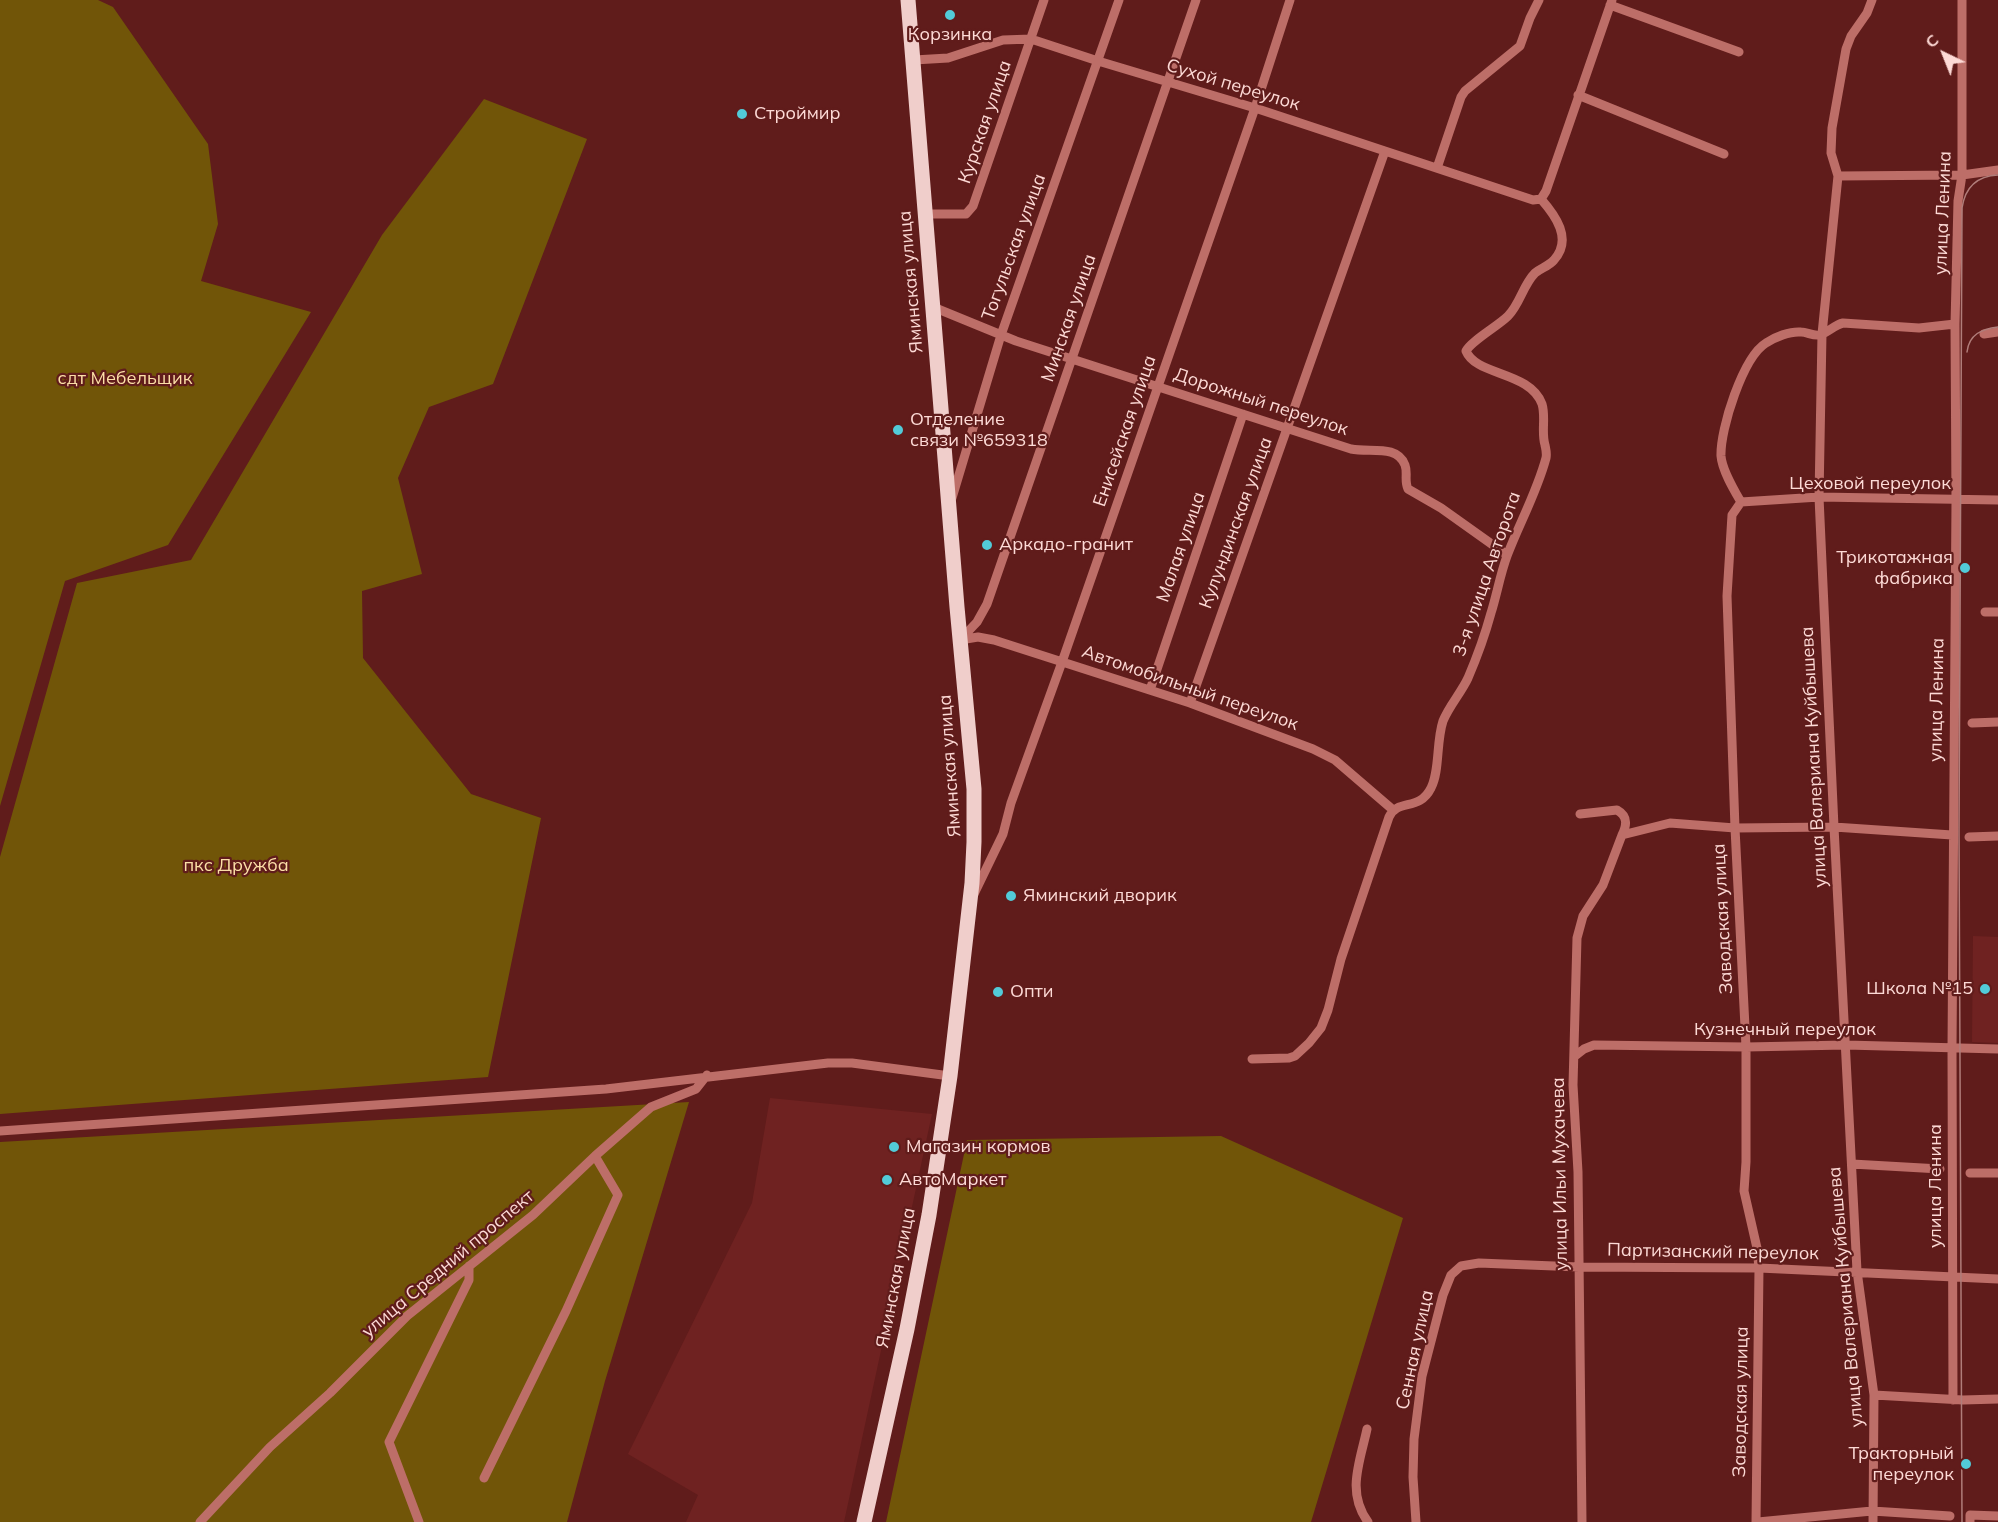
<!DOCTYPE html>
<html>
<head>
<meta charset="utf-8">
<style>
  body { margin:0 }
  #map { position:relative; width:1998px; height:1522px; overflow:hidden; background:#601c1b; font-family:Mulish,sans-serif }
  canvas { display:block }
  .north { position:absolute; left:1914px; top:24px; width:60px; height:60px; -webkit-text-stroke:4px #601c1b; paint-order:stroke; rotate:317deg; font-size:16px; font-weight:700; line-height:24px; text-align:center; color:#fddad6 }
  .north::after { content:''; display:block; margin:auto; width:21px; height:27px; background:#fddad6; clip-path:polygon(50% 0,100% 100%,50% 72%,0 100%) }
</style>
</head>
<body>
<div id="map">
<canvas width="1998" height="1522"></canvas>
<div class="north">С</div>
</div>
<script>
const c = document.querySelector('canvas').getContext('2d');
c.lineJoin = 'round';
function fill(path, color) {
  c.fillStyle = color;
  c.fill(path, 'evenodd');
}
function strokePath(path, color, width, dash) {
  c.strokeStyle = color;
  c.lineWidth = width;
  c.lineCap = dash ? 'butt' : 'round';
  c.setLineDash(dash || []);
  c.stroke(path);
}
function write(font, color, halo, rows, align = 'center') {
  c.font = font + ' Mulish,sans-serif';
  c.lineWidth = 4.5;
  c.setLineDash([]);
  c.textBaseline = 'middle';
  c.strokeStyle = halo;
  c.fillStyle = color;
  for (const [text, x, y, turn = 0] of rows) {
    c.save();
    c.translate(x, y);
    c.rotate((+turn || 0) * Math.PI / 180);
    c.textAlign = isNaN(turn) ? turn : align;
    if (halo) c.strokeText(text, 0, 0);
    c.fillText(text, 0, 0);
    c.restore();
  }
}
fill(new Path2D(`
  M1973,936L1998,937V1043L1972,1042Z
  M770,1098L932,1114L844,1522H686L698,1495L628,1454L752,1203Z`), '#6f2221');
fill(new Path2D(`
  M0,0H98L113,7L208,144L218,224L201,281L311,312L168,545L65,581L0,806Z
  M484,99L587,139L493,384L429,407L398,478L422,574L362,591L363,658L471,794L541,818L488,1077L0,1114V857L77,583L191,560L382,235Z
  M689,1102L605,1381L567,1522H0V1142Z
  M1221,1136L1403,1218L1311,1522H886L967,1140Z`), '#715508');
strokePath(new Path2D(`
  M1872,0L1867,13L1851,36L1846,49L1832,128L1831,153L1838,176L1822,334L1819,497L1834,827L1857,1271L1874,1395L1873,1522
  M1610,5L1739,52
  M914,60L948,58L1003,40L1031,39L1098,61L1255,108L1533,200L1541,199
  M1578,95L1724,154
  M1437,168L1461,97L1465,91L1520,46L1530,18L1539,0
  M1838,176L1962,175L1998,170
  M1541,199L1546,191L1612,0
  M925,214H966L973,206L1044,0
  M933,307L1016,341L1351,449C1370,453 1397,444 1405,465C1408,473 1404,481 1408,489L1441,508L1507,555
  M1984,334L1998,332
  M952,498L1001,335L1119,0
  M1741,502L1819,497L1998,500
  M1985,612H1998
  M960,640L977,622L987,604L1196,0
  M960,640L978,637L994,640L1190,703L1313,749L1335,760L1392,809
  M1150,690L1243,414
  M1190,703L1385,151
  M1972,723L1998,722
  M1580,814L1617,810C1628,816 1627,825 1622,835L1670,823L1735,828L1834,827L1952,835
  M1969,837L1998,836
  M974,894L1003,834L1011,803L1062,662L1255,108L1290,0
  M1575,1056L1584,1049L1594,1045L1746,1047L1846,1045L1998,1049
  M1252,1059L1289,1058L1295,1056L1309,1043L1321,1028L1328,1010L1341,959L1389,817C1398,798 1419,812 1431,788C1440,771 1436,742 1443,721C1449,706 1461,693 1468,678C1477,657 1485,635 1491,613C1497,594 1500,575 1507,556C1519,524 1537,492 1546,458C1547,453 1546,450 1545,445C1541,432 1546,417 1542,404C1530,371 1476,376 1466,351C1471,341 1498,326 1508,316C1520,304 1523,285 1535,273C1541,268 1549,266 1554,260C1573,239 1555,215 1541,199
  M0,1131L606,1089L828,1063H852L950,1076
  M1852,1164L1940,1169
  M1970,1173H1998
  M1874,1395L1963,1400L1998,1399
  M1953,1400L1952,1048L1956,501L1955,324L1958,201L1962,175V0
  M1367,1429C1360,1462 1346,1492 1368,1522
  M484,1478L566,1311L618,1195L595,1156
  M200,1522L270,1447L330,1393L407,1316L533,1215L595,1156L651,1107L696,1089L707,1075
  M419,1522L389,1442L469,1280V1266
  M1416,1522L1413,1477L1414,1439L1422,1376L1443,1295L1451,1275L1461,1266L1479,1263L1579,1267L1759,1268L1998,1279
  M1582,1522L1578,1172L1573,1085L1577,938L1583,916L1603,885L1622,835
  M1756,1522L1759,1268L1757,1248L1744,1191L1746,1162V1047L1735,828L1727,596L1732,515L1741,502C1734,490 1722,470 1721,456C1720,429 1743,357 1766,343C1775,337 1790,331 1801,332C1807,332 1813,336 1819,335C1828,333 1834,325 1843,323L1919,328L1955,324
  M1758,1522L1872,1511L1950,1516
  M1970,1522V1515L1998,1516`), '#bd6e68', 9);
strokePath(new Path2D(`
  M864,1522L907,1329L929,1215L950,1076L972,883L974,842V789L957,607L908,0`), '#f0cecb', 15);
strokePath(new Path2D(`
  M1967,352C1969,334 1982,329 1998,327
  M1962,1522L1959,832L1962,208C1965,188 1977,176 1998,175`), '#b07d7a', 1.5);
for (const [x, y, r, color] of [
  [950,15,6,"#52cbd8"],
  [742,114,6,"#52cbd8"],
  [898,430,6,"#52cbd8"],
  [987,545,6,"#52cbd8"],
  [1965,568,6,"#52cbd8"],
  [1011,896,6,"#52cbd8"],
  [1985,989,6,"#52cbd8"],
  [998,992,6,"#52cbd8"],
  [894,1147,6,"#52cbd8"],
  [887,1180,6,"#52cbd8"],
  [1966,1464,6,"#52cbd8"]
]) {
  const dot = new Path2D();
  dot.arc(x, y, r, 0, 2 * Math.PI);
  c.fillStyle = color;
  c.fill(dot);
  strokePath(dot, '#601c1b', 2);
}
write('18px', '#fddad6', '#601c1b', [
  ["Корзинка",950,35,"center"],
  ["Строймир",754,114],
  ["Отделение",910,420],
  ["связи №659318",910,441],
  ["Аркадо-гранит",999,545],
  ["Трикотажная",1953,558,"right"],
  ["фабрика",1953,579,"right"],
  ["Яминский дворик",1023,896],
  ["Школа №15",1973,989,"right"],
  ["Опти",1010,992],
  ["Магазин кормов",906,1147],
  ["АвтоМаркет",899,1180],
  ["Тракторный",1954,1454,"right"],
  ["переулок",1954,1475,"right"]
], 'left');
write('18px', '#fddad6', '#601c1b', [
  ["Сухой переулок",1233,85,17],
  ["Курская улица",985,122,-71],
  ["улица Ленина",1943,213,-88],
  ["Тогульская улица",1014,247,-70],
  ["Яминская улица",911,282,-95],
  ["Минская улица",1069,318,-71],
  ["Дорожный переулок",1261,402,18],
  ["Енисейская улица",1125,431,-71],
  ["Цеховой переулок",1870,484],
  ["Кулундинская улица",1236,523,-70],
  ["Малая улица",1181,547,-71],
  ["3-я улица Авторота",1487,574,-71],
  ["Автомобильный переулок",1190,688,19],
  ["улица Ленина",1937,700,-89],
  ["улица Валериана Куйбышева",1814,757,-93],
  ["Яминская улица",950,766,-94],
  ["Заводская улица",1723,919,-93],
  ["Кузнечный переулок",1785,1030],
  ["улица Ильи Мухачева",1560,1174,-91],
  ["улица Ленина",1936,1186,-90],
  ["Партизанский переулок",1713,1252,1],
  ["улица Средний проспект",448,1264,-40],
  ["Яминская улица",896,1278,-79],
  ["улица Валериана Куйбышева",1846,1297,-95],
  ["Сенная улица",1415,1350,-78],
  ["Заводская улица",1741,1402,-89]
]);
write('18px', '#fbdfa7', '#601c1b', [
  ["сдт Мебельщик",125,379],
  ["пкс Дружба",236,866]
]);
</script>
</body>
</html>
